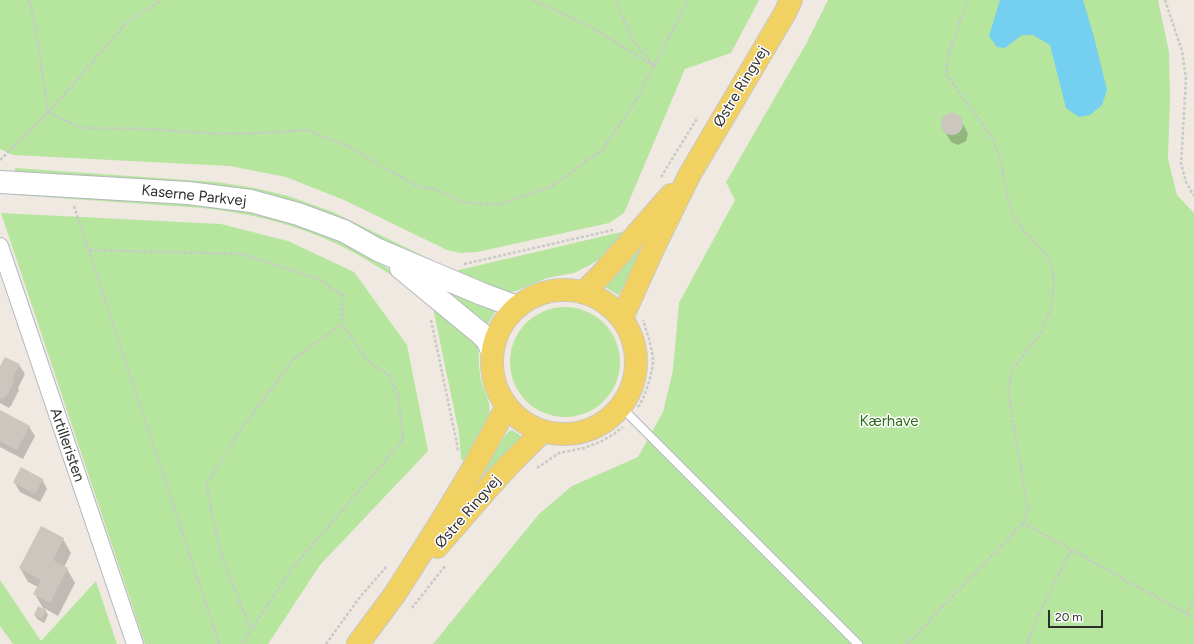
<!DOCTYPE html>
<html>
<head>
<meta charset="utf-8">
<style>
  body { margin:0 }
  #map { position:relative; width:1194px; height:644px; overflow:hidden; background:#efe9e1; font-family:Figtree,sans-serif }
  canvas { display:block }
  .scale { position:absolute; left:1048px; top:610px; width:55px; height:18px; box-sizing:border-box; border:2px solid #2e2e2e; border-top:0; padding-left:5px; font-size:12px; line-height:14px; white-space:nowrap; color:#2e2e2e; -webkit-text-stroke:3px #fff; paint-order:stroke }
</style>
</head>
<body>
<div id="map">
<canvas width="1194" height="644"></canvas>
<div class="scale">20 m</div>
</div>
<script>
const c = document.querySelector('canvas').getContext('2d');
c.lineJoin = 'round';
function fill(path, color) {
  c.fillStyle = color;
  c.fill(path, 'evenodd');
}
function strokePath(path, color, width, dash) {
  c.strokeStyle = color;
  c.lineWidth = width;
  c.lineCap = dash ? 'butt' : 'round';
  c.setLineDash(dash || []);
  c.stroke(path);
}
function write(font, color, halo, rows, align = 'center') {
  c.font = font + ' Figtree,sans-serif';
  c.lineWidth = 3;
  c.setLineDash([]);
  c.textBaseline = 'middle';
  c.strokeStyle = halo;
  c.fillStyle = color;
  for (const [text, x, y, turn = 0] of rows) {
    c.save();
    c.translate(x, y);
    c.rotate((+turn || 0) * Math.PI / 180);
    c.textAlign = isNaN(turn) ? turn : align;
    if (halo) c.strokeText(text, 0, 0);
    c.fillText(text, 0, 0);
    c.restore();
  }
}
fill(new Path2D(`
  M0,0H759L731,53L685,69L624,213L609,223L477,252L460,253L447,250L344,200L286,177L230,166L13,155L0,149Z
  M828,0H1158L1169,52L1170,98L1168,159L1177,195L1194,213V644H433L539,514L572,486L638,457L663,412L673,370L679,303L735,200L726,182L806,44Z
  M15,168L216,182L255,188L288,196L333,212L448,268L446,271L331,216L82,177L15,172Z
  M14,190L201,204L270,215L339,240L369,255L397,275L396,278C377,266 358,254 337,244C295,224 249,213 203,208L15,195Z
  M1,213L221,224L288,241L354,272L407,345L428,451L320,565L268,644H145Z
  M621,232L624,234L600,259L590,265L574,273L547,278L516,291L504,293L454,274L459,270Z
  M639,245L648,250L618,295L604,286Z
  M448,286L496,310L486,327L443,294Z
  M436,304L477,345C480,356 478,368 481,380C483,388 487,395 489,403C493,426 478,445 467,464L461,459L459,433L433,308Z
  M510 362a55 55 0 1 1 110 0a55 55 0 1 1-110 0Z
  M512,430L521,436L522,438L485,477L478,471L508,432Z
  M0,580L41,641L96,581L117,644H13L0,626Z`), '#b6e59e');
fill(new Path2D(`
  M1000,0H1083L1094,37L1107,90L1102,105L1090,115L1079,117L1066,108L1050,45L1033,35H1022L1005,48L997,47L989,36Z`), '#75cff0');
fill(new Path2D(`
  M952,114L959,116L968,134L966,141L958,145L951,142L941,125L944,117Z
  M5,358L19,365L25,374L18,388L19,390L11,406H10L9,408L0,403V368Z
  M0,411L29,427L35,436L23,459L0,447Z
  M42,479L47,489L40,502L20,492L14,482Z
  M63,539L71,553L64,567L67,569L75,583L58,616L44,608L48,615L44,623L37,619L35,615L44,610L35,594L38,587L28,582L20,568Z`), '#0003');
fill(new Path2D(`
  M941 124a11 11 0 1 1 22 0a11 11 0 1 1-22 0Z
  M5,357L20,364L12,379L15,380L6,397H5L3,399L0,398V366Z
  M0,410L30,426L17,450L0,441Z
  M21,467L43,479L35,494L13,482Z
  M41,526L64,538L53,560L68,568L50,603L33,594L41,580L19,568Z
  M38,606L46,610L42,619L34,615Z`), '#cbc7bf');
const lane = new Path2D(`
  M621,407L858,644`);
const street = new Path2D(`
  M0,246L135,644`);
const secondary = new Path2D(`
  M0,182L188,193L251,201L298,214L344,231L378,250L482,294L517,307
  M401,268L480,333L487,340L492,351`);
const primary = new Path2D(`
  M492 362a72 72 0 1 1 144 0a72 72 0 1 1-144 0Z
  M584,292L602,274L671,195
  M622,318L654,247L690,174L785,13L791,0
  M437,547L490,486L510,464L543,431
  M358,644L395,594L439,525L471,472L507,406`);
strokePath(lane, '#b4b7c1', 10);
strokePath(street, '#b4b7c1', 18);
strokePath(secondary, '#b4b7c1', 24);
strokePath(primary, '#c9c9c9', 24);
strokePath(new Path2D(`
  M29,0L35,23L48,113
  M533,0L589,26L654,66L631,38L617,3V0
  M1165,0L1182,51L1186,79L1181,163L1186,182L1194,196
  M48,113L127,22L161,0
  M0,160L48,113L83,128L149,129L220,134L263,133L307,130L353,148L381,166L419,187L435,189L461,202L498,205L552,186L602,150L637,99L688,0
  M661,177L698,117
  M74,206L219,644
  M89,250L242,254L319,279L342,295V324L369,362L388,374L398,394L403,440L295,565L241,644
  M464,264L613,230
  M431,320L457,444L458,452
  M638,407C645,398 653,371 653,360C652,346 647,333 643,320
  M537,468L559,453L584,448L602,441L614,434L623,427
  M1023,523L1194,618
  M412,608L445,566
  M1186,613L1194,598
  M251,630L222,558L206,484L244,425L294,359L342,324
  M326,644L360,597L387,566
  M907,644L1023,523L1028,511L1008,390L1013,369L1041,332L1051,308L1054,281L1050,260L1015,220L1007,196L1001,162L993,139L947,75V59L967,0
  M1028,644V640L1052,586L1072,550`), '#c9c9c9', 2.5, [3, 2]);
strokePath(lane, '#fff', 8);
strokePath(street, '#fff', 16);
strokePath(secondary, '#fff', 22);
strokePath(primary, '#f2d163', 22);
write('15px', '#2e2e2e', '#fff', [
  ["Østre Ringvej",741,87,-59],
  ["Kaserne Parkvej",194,196,6],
  ["Artilleristen",67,445,71],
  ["Østre Ringvej",468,512,-49]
]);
write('15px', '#2c6e1b', '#fff', [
  ["Kærhave",889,422]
]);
</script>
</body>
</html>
